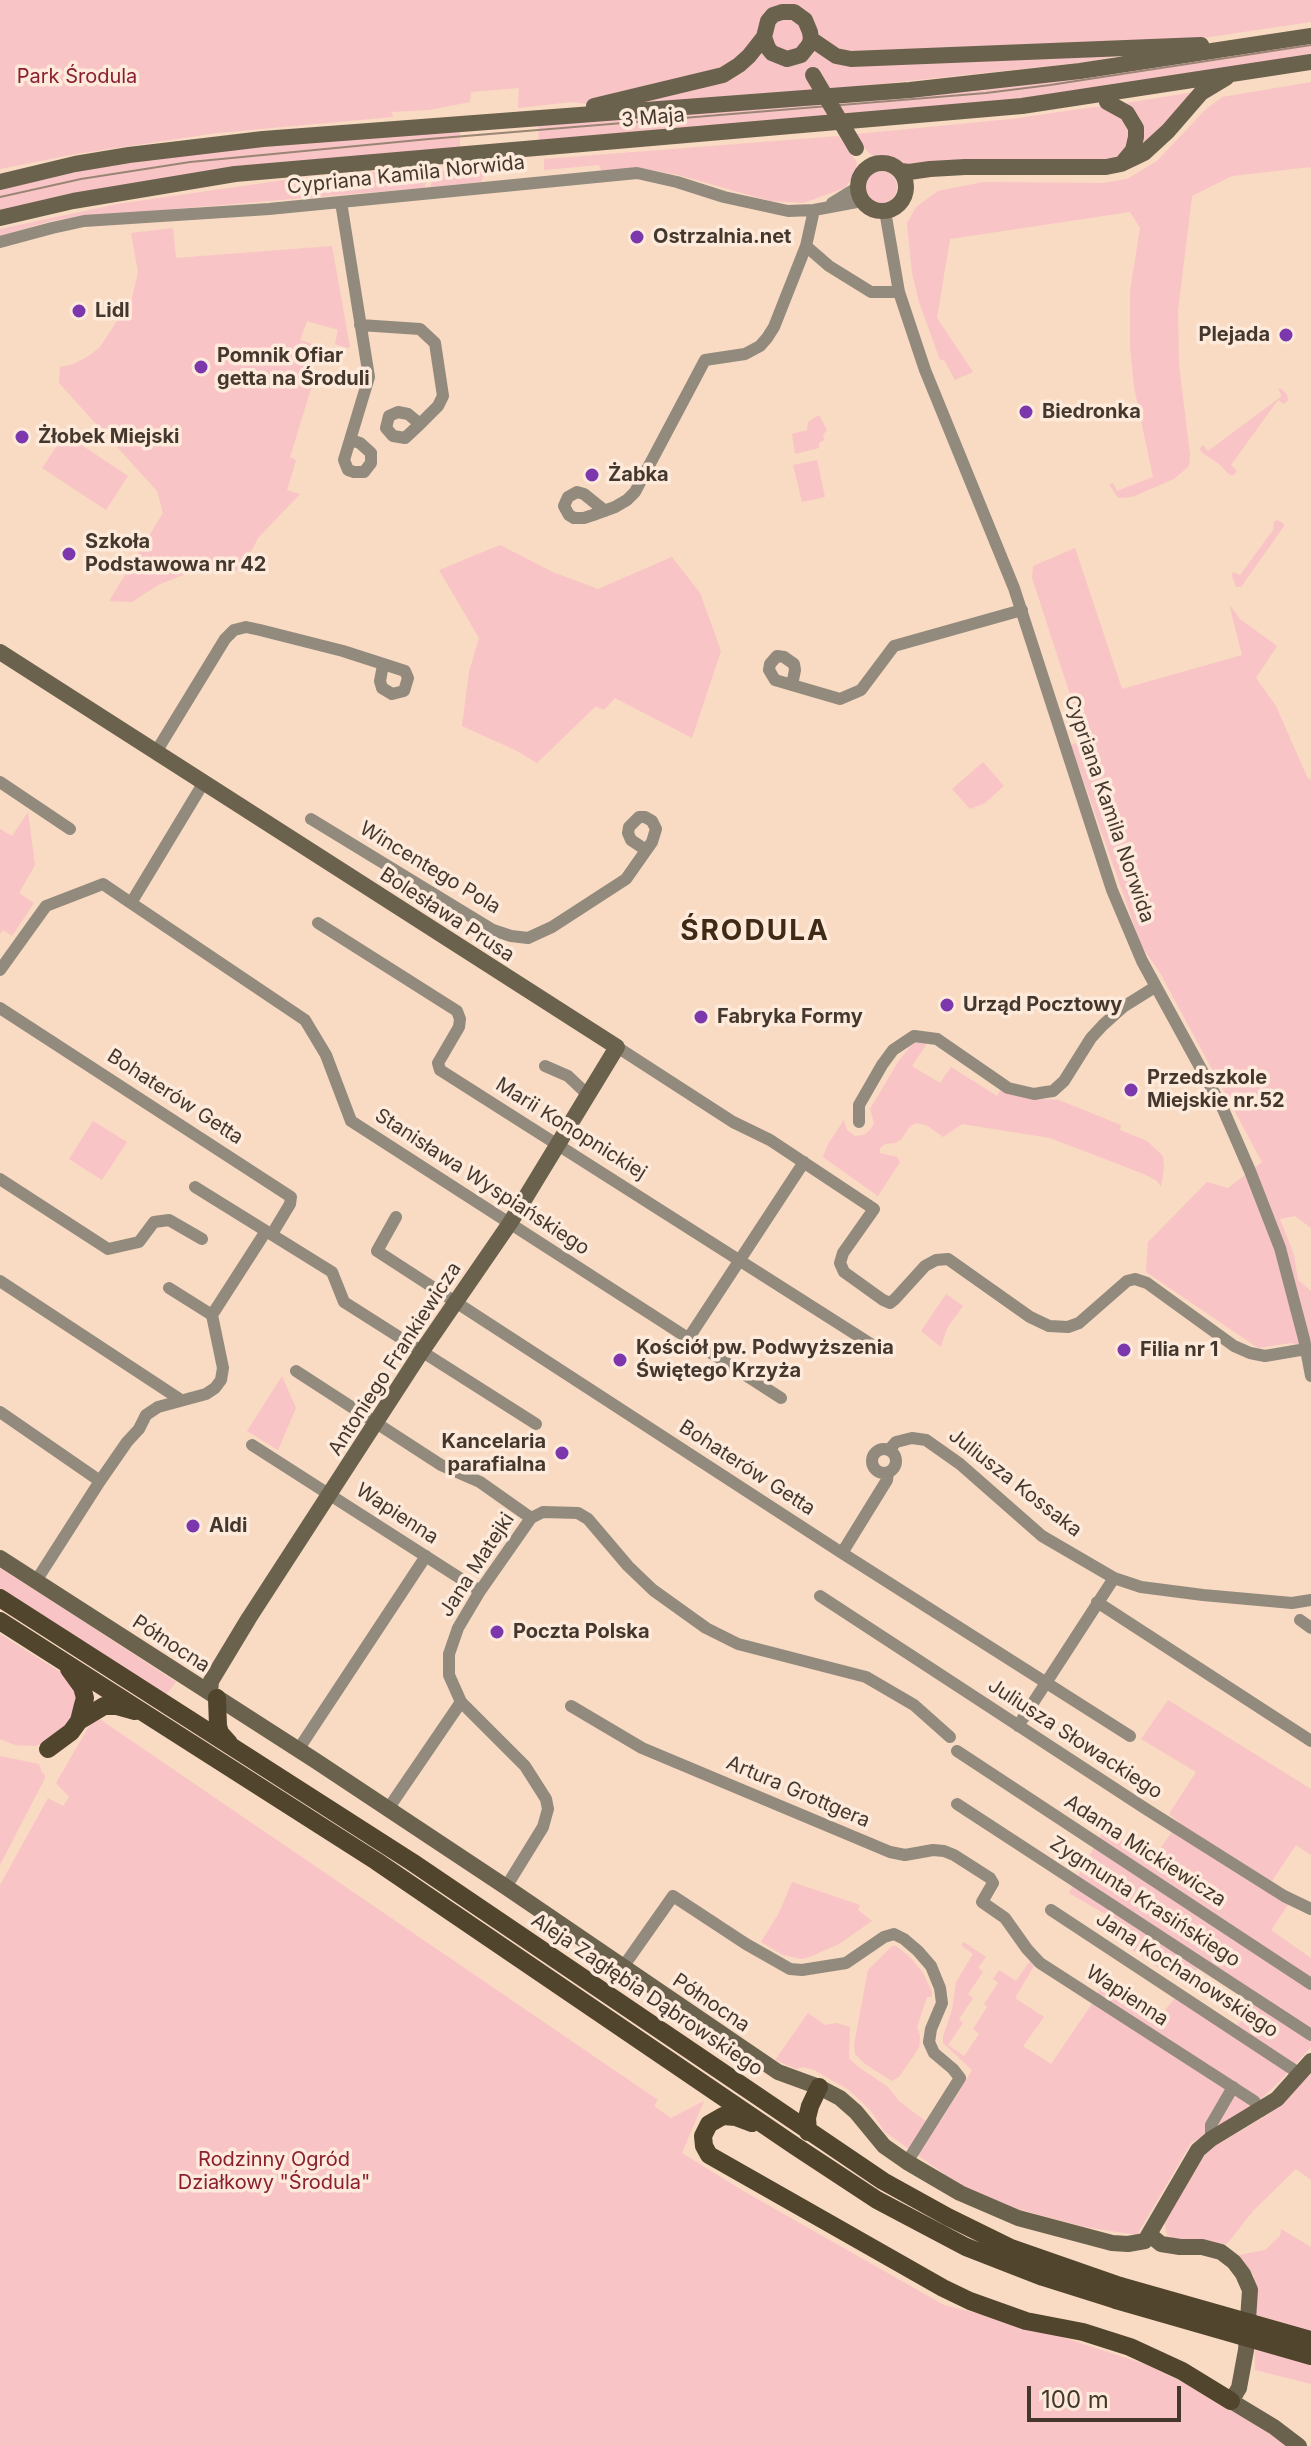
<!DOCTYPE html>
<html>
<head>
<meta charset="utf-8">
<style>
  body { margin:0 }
  #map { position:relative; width:1311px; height:2446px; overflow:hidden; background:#f9dac2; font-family:Inter,sans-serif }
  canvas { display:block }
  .scale { position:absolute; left:1027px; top:2386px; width:154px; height:36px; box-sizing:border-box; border:4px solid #44382e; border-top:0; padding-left:10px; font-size:24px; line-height:28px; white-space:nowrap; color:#44382e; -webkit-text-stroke:6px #fdeadb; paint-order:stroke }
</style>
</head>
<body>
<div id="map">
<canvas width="1311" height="2446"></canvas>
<div class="scale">100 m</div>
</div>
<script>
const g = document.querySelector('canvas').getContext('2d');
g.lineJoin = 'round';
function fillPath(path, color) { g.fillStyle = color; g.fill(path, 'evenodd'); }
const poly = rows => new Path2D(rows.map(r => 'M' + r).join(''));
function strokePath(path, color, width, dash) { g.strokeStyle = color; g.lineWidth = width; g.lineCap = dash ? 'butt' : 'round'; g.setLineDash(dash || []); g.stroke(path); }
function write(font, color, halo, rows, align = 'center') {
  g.font = font + ' Inter,sans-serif'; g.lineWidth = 7; g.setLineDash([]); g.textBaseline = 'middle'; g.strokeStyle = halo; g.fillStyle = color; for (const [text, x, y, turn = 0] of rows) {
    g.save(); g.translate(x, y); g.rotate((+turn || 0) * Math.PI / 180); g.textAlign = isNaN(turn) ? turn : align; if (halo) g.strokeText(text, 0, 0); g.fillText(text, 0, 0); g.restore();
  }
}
fillPath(poly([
  [0,0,1311,0,1311,22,1203,38,1088,62,851,87,610,107,572,102,518,108,519,88,471,92,470,102,429,110,392,112,393,117,217,133,76,154,0,169],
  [1311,41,1311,55,963,108,539,143,538,124],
  [1311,82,1311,167,1232,176,1192,196,1178,311,1179,365,1190,455,1189,466,1174,479,1132,497,1118,498,1109,484,1113,483,1117,491,1153,477,1134,387,1130,347,1130,291,1140,228,1130,212,950,239,937,318,973,372,955,380,944,360,940,360,919,302,912,273,907,223,916,207,938,191,983,182,1103,183,1127,179,1157,161,1206,109,1222,97],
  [1194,92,1143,146,1144,132,1139,117,1126,103],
  [1094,107,1102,107,1126,118,1131,141,1120,156,1095,161,902,168,893,161,874,157,866,150,856,134,1011,119],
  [460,129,460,147,0,211,0,187,57,174,232,148],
  [839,136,857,163,855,174,845,188,803,203,770,201,678,175,644,169,601,170,599,165,544,170,544,159],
  [432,167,424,188,79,217,51,221,0,236,0,229,117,204,291,179],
  [479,169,485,172,481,182,430,187,437,171],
  '865 187a16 16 0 1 1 32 0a16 16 0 1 1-32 0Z',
  [173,228,176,258,332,246,350,347,347,348,335,344,338,330,307,321,300,340,318,346,308,377,314,379,290,457,296,460,287,490,300,494,258,538,241,571,203,567,158,585,132,602,109,601,163,513,157,491,59,383,60,367,74,364,90,355,100,347,132,298,138,272,131,233],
  [1278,389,1282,389,1287,395,1288,400,1284,404,1278,400,1231,465,1237,471,1234,475,1230,475,1218,463,1201,452,1200,448,1203,445,1208,451,1282,396],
  [819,415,827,430,823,435,824,440,819,443,819,448,795,454,792,434,807,430,808,422],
  [65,434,128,476,106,510,42,468],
  [817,460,825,497,802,502,793,465],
  [1277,520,1283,523,1284,526,1241,587,1236,587,1232,576,1233,572,1240,575,1273,530,1274,522],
  [500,545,555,573,598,589,672,557,700,593,721,651,692,738,615,698,604,710,596,706,537,763,515,750,462,726,469,672,479,638,439,570],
  [1075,548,1122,689,1242,655,1229,604,1240,619,1277,646,1256,678,1276,706,1307,777,1311,780,1311,1228,1295,1216,1280,1219,1294,1255,1298,1280,1311,1291,1311,1347,1291,1343,1258,1348,1146,1272,1148,1242,1207,1182,1228,1188,1262,1162,1160,973,1141,945,1071,745,1085,740,1032,578,1033,566],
  [983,762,1004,786,985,803,970,809,952,789],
  [28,812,35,865,19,893,34,903,12,936,3,930,0,934,0,829,12,836],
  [924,1041,928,1042,912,1066,940,1083,951,1067,997,1096,1001,1089,1031,1098,1059,1100,1121,1125,1120,1130,1147,1141,1163,1156,1164,1168,1161,1187,1157,1181,1144,1174,1050,1138,962,1124,943,1137,928,1126,917,1123,910,1126,901,1140,894,1143,885,1144,880,1148,880,1153,897,1157,900,1162,878,1196,823,1157,828,1144,844,1120,847,1130,855,1136,864,1135,871,1129,874,1123,870,1109,898,1062,913,1043],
  [93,1121,127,1142,102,1180,69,1159],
  [946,1294,963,1306,947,1328,941,1347,921,1331],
  [282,1376,296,1408,278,1450,247,1431],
  [0,1568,69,1612,176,1682,165,1696,58,1627,0,1589],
  [0,1634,65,1675,79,1699,72,1720,52,1740,35,1746,15,1745,0,1739],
  [1168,1700,1311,1789,1311,1855,1296,1845,1272,1881,1294,1896,1271,1930,1311,1958,1311,2047,1280,2081,1250,2109,1191,2143,1137,2235,1085,2227,1017,2209,957,2183,885,2132,870,2110,849,2090,814,2070,803,2067,796,2069,775,2060,808,2013,825,2025,837,2023,850,2027,849,2058,857,2066,888,2087,899,2101,924,2120,940,2122,972,2070,943,2043,943,2036,952,2010,956,1982,973,1954,961,1945,964,1942,986,1957,978,1968,983,1972,968,1994,973,1998,959,2019,963,2023,948,2045,964,2056,979,2034,973,2029,987,2007,984,2004,998,1983,993,1979,999,1970,1016,1981,1030,1961,1034,1966,1015,1998,1044,2017,1023,2046,1051,2064,1092,2004,1102,1984,1160,2016,1180,1992,1237,2027,1253,2001,1215,1976,1198,1968,1186,1986,1107,1933,1115,1920,1069,1893,1104,1829,1152,1860,1179,1822,1169,1814,1196,1772,1141,1739],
  [98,1718,658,2100,654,2106,671,2118,704,2101,682,2153,745,2192,944,2305,1025,2325,1145,2364,1202,2391,1257,2424,1286,2446,0,2446,0,1885,48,1798,63,1806,69,1797,56,1783,92,1721],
  [0,1756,39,1764,42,1773,44,1773,45,1778,0,1865],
  [792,1882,860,1905,858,1910,872,1921,839,1944,812,1956,802,1959,783,1955,761,1942,779,1913],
  [892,1946,896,1946,910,1957,923,1973,932,1992,932,1997,927,1997,917,2027,920,2036,919,2048,899,2077,892,2081,865,2064,855,2054,854,2045,868,1970],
  [1311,2074,1311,2180,1296,2169,1253,2211,1227,2244,1179,2241,1167,2235,1164,2220,1201,2154,1266,2116],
  [1281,2229,1311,2247,1311,2384,1255,2370,1254,2276,1239,2255,1265,2250,1280,2236]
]), '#f9c4c6');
strokePath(poly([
  [341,202,369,377,350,440,344,460,348,470,354,472,364,472,371,463,371,453,360,443,350,440],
  [832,203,858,187],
  [814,210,806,246,829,266,871,292,899,292],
  [885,211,899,292,925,370,1014,588,1112,890,1142,961,1223,1109,1250,1171,1280,1248,1304,1339,1311,1376],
  [0,242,52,228,84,221,269,209,637,173,677,182,724,197,788,211,814,210,862,201],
  [360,325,420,329,435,343,443,396,438,406,420,424,405,438,393,436,386,428,389,416,398,412,408,414,420,424],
  [605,511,584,494,577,492,568,497,564,506,569,515,574,518,584,518,593,515,615,507,627,500,635,492,705,360,745,354,760,346,767,338,774,327,806,246],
  [792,685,795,670,794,664,784,657,777,656,770,664,769,670,775,680,792,685,840,699,861,690,894,646,1022,610],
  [156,752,225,639,234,630,246,627,260,630,343,651,405,671,408,678,404,691,392,694,382,688,380,681,383,665],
  [0,782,70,829],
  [311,819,493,930,511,936,528,938,552,927,626,879,652,842,656,829,652,821,645,817,639,817,629,827,628,833,631,840,646,850],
  [131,903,305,1020,326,1055,351,1121,781,1398],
  [318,923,457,1011,460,1019,459,1027,438,1063,440,1070,874,1346],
  [0,970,46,906,103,884,131,903,204,782],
  [0,1008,291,1197,290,1204,272,1234],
  [617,1047,733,1122,770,1140,874,1209,843,1253,840,1263,844,1272,883,1300,890,1303,895,1299,925,1266,936,1260,948,1259,1030,1317,1049,1326,1068,1327,1079,1323,1127,1281,1135,1279,1147,1283,1234,1346,1250,1353,1265,1356,1306,1349],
  [545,1066,568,1076,587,1094],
  [859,1122,859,1105,882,1065,893,1050,914,1036,937,1039,1008,1088,1034,1094,1046,1092,1053,1091,1064,1081,1091,1038,1103,1025,1123,1007,1155,987],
  [0,1179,108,1249,139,1242,154,1222,169,1220,202,1239],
  [195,1187,332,1272,344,1302,536,1424],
  [396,1217,377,1251,842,1553,1130,1736],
  [0,1281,181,1400],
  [169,1288,212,1315],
  [688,1339,804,1162],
  [296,1371,441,1465,480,1482,531,1518],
  [0,1412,100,1481],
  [252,1445,480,1591],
  '872 1461a12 12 0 1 1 24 0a12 12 0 1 1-24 0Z',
  [889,1450,896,1442,912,1438,926,1440,960,1464,1042,1536,1114,1578,1141,1587,1203,1595,1292,1603,1311,1600],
  [842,1553,887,1480,888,1473],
  [36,1581,100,1481,127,1442,139,1429,146,1415,158,1407,206,1394,215,1388,221,1380,223,1368,212,1315,266,1231],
  [820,1596,1146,1809,1284,1896,1311,1909],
  [1097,1602,1311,1741],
  [1300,1620,1311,1628],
  [571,1706,642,1748,890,1852,905,1855,933,1850,944,1851,954,1855,990,1878,993,1883,982,1902,1005,1918,1027,1949,1040,1963,1254,2101,1261,2111],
  [1018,1726,1114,1578],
  [298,1750,426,1556],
  [957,1751,1311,1984],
  [957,1804,1311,2035],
  [388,1809,461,1702],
  [506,1887,543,1827,548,1809,546,1799,525,1766,461,1702,449,1675,449,1654,458,1628,480,1591,531,1518,543,1512,578,1513,588,1519,628,1566,653,1590,706,1628,738,1644,866,1677,914,1705,950,1737],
  [1051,1910,1300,2074],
  [623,1967,673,1896,746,1944,790,1969,802,1970,846,1963,884,1937,894,1934,904,1939,918,1951,931,1966,940,1988,942,2003,931,2029,929,2042,934,2053,953,2069,960,2078,907,2162],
  [1211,2139,1211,2125,1233,2087]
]), '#918a7d', 12);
strokePath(poly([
  [811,39,836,56,851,59,1201,45],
  [1107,102,1127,113,1136,128,1136,137,1133,150,1123,162],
  [594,106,723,75,739,65,749,56,764,37,768,21,773,15,782,12,794,12,805,20,810,32,811,39,809,45,801,55,787,59,772,53,768,48,764,37],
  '858 187a24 24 0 1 1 48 0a24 24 0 1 1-48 0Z',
  [901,171,909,172,930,169,965,167,1106,167,1121,164,1144,153,1168,131,1201,93,1226,78],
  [0,182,75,164,129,155,263,139,910,90,1080,71,1311,36],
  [0,218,73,201,235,174,1022,106,1311,62],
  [0,652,617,1047,510,1223,422,1351,249,1618,211,1681,210,1693],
  [0,1558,316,1761,506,1887,778,2072,819,2087,840,2098,856,2112,884,2146,907,2162,960,2193,1018,2218,1112,2243,1128,2244,1145,2241,1198,2150,1211,2139,1277,2099,1311,2061],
  [1150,2235,1161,2244,1180,2247,1202,2247,1221,2252,1234,2262,1243,2274,1250,2290,1246,2350,1239,2388,1231,2401,1274,2427,1299,2446]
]), '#6b624e', 16);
strokePath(poly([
  [0,1598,412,1862,883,2181,948,2217,1011,2248,1120,2286],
  [0,1621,376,1861,795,2146,877,2200,966,2247,1043,2277,1116,2300],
  [217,1698,218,1726,220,1733,229,1743],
  [79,1721,104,1706,117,1706,135,1711],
  [48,1749,71,1732,79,1721,83,1705,85,1698,82,1687,69,1669],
  [752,2123,736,2117,723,2116,709,2124,703,2136,704,2146,709,2155,943,2288,970,2301,1026,2321,1083,2332,1130,2347,1182,2371,1231,2401],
  [808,2132,807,2118,810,2106,819,2087]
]), '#51452d', 18);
strokePath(poly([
  [0,197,81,179,190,162,429,139,986,93,1050,85,1311,45]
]), '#9a8575', 2);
strokePath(poly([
  [813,75,856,148]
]), '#6b624e', 16);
strokePath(poly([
  [1120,2286,1311,2340],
  [1116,2300,1311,2356]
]), '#51452d', 18);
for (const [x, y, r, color] of [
  [637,237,8,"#7b37ab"],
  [79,311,8,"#7b37ab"],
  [1286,335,8,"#7b37ab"],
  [201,367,8,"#7b37ab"],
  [1026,412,8,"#7b37ab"],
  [22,437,8,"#7b37ab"],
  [592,475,8,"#7b37ab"],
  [69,554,8,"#7b37ab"],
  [947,1005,8,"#7b37ab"],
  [701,1017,8,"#7b37ab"],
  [1131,1090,8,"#7b37ab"],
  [1124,1350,8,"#7b37ab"],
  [620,1360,8,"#7b37ab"],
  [562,1453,8,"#7b37ab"],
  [193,1526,8,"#7b37ab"],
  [497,1632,8,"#7b37ab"]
]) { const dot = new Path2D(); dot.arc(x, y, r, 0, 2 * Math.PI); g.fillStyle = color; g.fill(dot); strokePath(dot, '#fdeadb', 3); }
write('20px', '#8a1f33', '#fdeadb', [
  ["Park Środula",77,77],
  ["Rodzinny Ogród",274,2160],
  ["Działkowy \"Środula\"",274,2183]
]);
write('20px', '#44382e', '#fdeadb', [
  ["3 Maja",653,118,-5],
  ["Cypriana Kamila Norwida",406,175,-6],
  ["Cypriana Kamila Norwida",1109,809,71],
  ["Wincentego Pola",430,868,31],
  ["Bolesława Prusa",447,915,33],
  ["Bohaterów Getta",175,1097,33],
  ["Marii Konopnickiej",571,1129,32],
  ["Stanisława Wyspiańskiego",482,1182,33],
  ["Antoniego Frankiewicza",395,1359,-57],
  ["Bohaterów Getta",747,1468,33],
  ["Juliusza Kossaka",1015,1483,38],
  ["Wapienna",397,1514,33],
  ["Jana Matejki",477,1565,-57],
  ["Północna",171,1644,33],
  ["Juliusza Słowackiego",1075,1739,33],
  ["Artura Grottgera",798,1792,23],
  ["Adama Mickiewicza",1145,1851,33],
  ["Zygmunta Krasińskiego",1145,1902,33],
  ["Jana Kochanowskiego",1187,1975,33],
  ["Aleja Zagłębia Dąbrowskiego",647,1995,34],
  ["Wapienna",1127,1996,33],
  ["Północna",711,2003,34]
]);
write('bold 20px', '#44382e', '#fdeadb', [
  ["Ostrzalnia.net",653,237],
  ["Lidl",95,311],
  ["Plejada",1270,335,"right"],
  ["Pomnik Ofiar",217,356],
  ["getta na Środuli",217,379],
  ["Biedronka",1042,412],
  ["Żłobek Miejski",38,437],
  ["Żabka",608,475],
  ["Szkoła",85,542],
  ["Podstawowa nr 42",85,565],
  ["Urząd Pocztowy",963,1005],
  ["Fabryka Formy",717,1017],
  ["Przedszkole",1147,1078],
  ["Miejskie nr.52",1147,1101],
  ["Kościół pw. Podwyższenia",636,1348],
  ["Świętego Krzyża",636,1371],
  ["Filia nr 1",1140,1350],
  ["Kancelaria",546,1442,"right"],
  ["parafialna",546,1465,"right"],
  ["Aldi",209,1526],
  ["Poczta Polska",513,1632]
], 'left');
g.letterSpacing = '2px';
write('bold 28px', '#402915', '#fdeadb', [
  ["ŚRODULA",755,932]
]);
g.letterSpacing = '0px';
</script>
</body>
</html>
